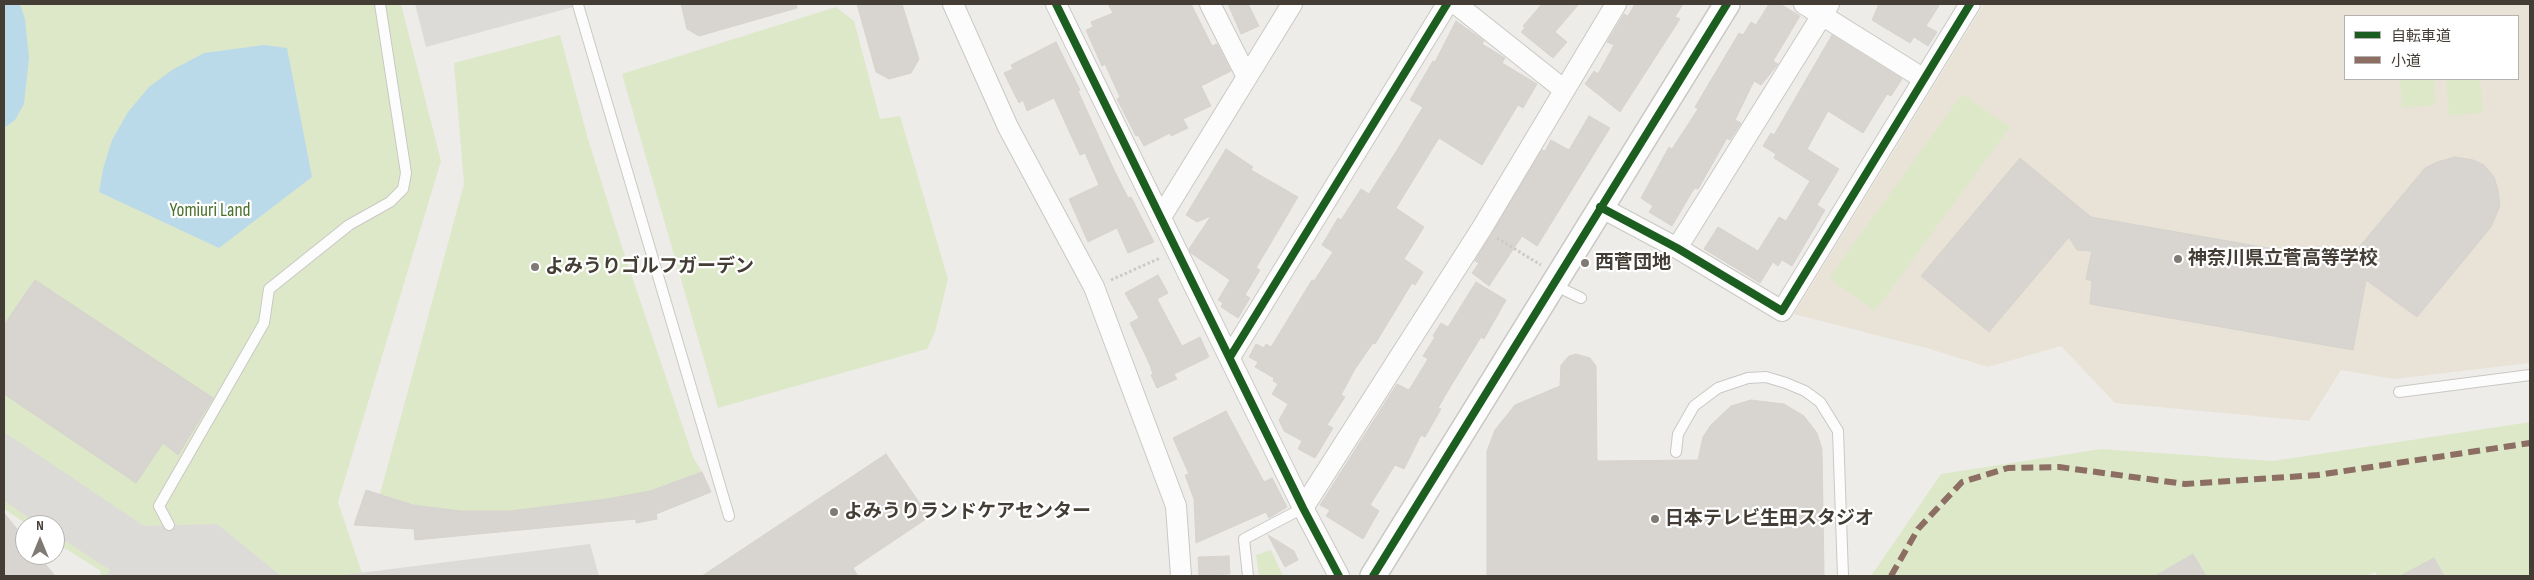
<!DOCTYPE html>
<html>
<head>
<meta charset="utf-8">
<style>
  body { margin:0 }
  #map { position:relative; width:2534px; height:580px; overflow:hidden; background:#eeece8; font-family:"Sofia Sans Condensed","Noto Sans JP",sans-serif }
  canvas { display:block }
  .frame { position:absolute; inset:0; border:5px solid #433d35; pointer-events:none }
  .legend { position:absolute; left:2344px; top:15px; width:175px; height:65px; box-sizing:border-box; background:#fff; border:1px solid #b4b1ae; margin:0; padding:6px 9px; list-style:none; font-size:15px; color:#433d35 }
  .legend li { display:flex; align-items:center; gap:10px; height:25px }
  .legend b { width:25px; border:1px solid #b4b1ae }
  .north { position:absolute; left:15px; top:515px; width:50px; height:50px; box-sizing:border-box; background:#fff; border:1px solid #b4b1ae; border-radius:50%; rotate:0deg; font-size:14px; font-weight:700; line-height:20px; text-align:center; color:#433d35 }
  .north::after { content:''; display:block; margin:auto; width:18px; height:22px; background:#7f7a74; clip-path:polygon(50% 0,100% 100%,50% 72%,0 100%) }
</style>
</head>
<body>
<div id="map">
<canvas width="2534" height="580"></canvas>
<div class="frame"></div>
<ul class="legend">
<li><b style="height:6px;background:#1b5e20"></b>自転車道</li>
<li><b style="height:6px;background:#8d6e63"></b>小道</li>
</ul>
<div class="north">N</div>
</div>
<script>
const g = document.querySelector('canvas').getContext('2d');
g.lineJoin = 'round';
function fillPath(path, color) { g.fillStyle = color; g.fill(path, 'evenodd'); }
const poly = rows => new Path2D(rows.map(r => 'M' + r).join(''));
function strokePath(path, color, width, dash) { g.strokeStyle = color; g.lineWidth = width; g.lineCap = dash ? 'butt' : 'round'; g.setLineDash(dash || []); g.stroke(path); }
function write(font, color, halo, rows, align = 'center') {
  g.font = font + ' "Sofia Sans Condensed","Noto Sans JP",sans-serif'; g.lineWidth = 4.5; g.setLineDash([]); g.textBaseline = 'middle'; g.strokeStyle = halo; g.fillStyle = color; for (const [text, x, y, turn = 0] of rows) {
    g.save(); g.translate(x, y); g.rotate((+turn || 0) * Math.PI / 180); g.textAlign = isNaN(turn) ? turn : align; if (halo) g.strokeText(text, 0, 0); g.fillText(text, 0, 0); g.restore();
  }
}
fillPath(poly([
  [1984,4,2530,4,2530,363,2394,379,2341,370,2309,421,2115,403,2061,346,1988,367,1930,349,1794,314],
  [2345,16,2518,16,2518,79,2345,79]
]), '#e9e3d7');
fillPath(poly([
  [4,4,401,4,441,161,338,502,363,576,99,576,101,571,55,542,55,525,28,525,4,509],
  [836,7,854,21,880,119,900,116,948,279,935,332,927,349,718,408,622,74],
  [560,35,588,139,622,247,693,457,702,472,650,491,607,499,510,511,461,511,413,505,380,494,464,184,454,63],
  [2400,79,2434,79,2436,105,2402,108],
  [2446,79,2480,79,2483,113,2449,116],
  [1962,94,2010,127,1875,311,1829,278],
  [2530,422,2530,576,2444,576,2434,558,2400,576,2377,576,2375,572,2367,576,2206,576,2193,554,2155,576,1871,576,1941,474,2101,449,2273,461],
  [1271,550,1283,576,1259,576,1256,555]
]), '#dde8c9');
fillPath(poly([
  [415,4,584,4,426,47],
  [4,432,144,526,217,524,281,576,106,576,110,570,55,534,55,525,40,525,4,501],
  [590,544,599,576,336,576]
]), '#dddbd8');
fillPath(poly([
  [4,4,20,4,25,19,29,58,24,104,15,120,4,128],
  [264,45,287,48,312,177,219,248,99,192,103,169,112,140,128,112,149,87,172,70,204,53]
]), '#badaea');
const building = poly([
  [681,4,796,4,797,8,699,36,687,29,681,4],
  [857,4,902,4,919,59,911,73,889,79,876,72,857,4],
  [1108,4,1191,4,1212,46,1217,44,1231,71,1201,86,1211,106,1183,119,1188,128,1171,136,1170,133,1144,146,1138,135,1136,136,1117,99,1120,97,1105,64,1102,66,1086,30,1093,27,1091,22,1113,13,1108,4],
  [1228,4,1248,4,1259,26,1241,34,1228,4],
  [1542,4,1579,4,1555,32,1567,42,1553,58,1521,32,1525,28,1523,26,1542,4],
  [1635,4,1683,4,1675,17,1680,19,1620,112,1585,84,1594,71,1598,74,1614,45,1607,42,1624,14,1628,16,1635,4],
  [1769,4,1780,4,1800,16,1773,61,1778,64,1761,85,1754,81,1735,120,1741,123,1730,140,1727,138,1698,189,1695,188,1692,192,1672,226,1649,212,1653,206,1641,198,1669,147,1672,149,1698,109,1695,107,1739,33,1743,35,1751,22,1756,25,1769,4],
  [1879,4,1940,4,1926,26,1937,32,1928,46,1914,37,1910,43,1872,20,1879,4],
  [1456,21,1484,41,1482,44,1505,58,1502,63,1537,84,1523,108,1518,105,1482,165,1439,138,1396,208,1424,227,1404,259,1423,272,1415,285,1412,283,1375,344,1373,343,1355,369,1341,395,1345,397,1327,425,1333,428,1315,458,1298,449,1302,441,1284,431,1279,420,1288,404,1272,394,1278,384,1273,381,1274,378,1255,367,1258,362,1249,357,1256,344,1264,348,1266,344,1271,347,1312,280,1314,281,1333,252,1322,245,1338,218,1341,220,1361,189,1369,194,1397,150,1423,107,1410,100,1433,61,1435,62,1456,21],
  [1832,35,1902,79,1891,96,1887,94,1863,133,1828,111,1807,149,1839,169,1817,205,1825,210,1792,266,1782,260,1778,266,1773,262,1760,283,1704,249,1718,227,1758,251,1779,217,1786,221,1810,181,1774,158,1776,154,1763,146,1771,133,1774,135,1832,35],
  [1056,42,1080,90,1078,91,1113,168,1128,198,1131,197,1154,242,1128,253,1117,228,1088,242,1069,199,1099,185,1085,153,1080,155,1054,98,1027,111,1023,100,1019,103,1004,73,1013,69,1011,65,1056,42],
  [1589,116,1610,128,1537,246,1522,236,1489,286,1472,273,1479,263,1475,261,1542,150,1545,151,1551,140,1569,150,1589,116],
  [1226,149,1253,167,1251,170,1298,197,1256,268,1260,270,1245,295,1250,298,1238,318,1221,307,1223,303,1218,300,1230,280,1191,253,1189,249,1211,216,1197,222,1186,215,1226,149],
  [2455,157,2473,160,2484,165,2494,177,2498,190,2500,206,2491,227,2417,317,2366,280,2353,350,2090,304,2092,281,2086,279,2092,251,2077,250,2069,237,1989,332,1921,276,2020,158,2091,217,2302,254,2303,251,2350,258,2425,168,2437,162,2455,157],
  [1158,275,1168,293,1157,299,1182,346,1200,337,1209,357,1174,374,1177,379,1157,388,1151,375,1153,374,1150,365,1130,323,1139,318,1125,293,1158,275],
  [35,280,213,398,178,455,163,443,136,483,4,394,4,325,35,280],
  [1476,282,1506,300,1484,339,1481,337,1452,384,1438,408,1441,409,1425,437,1421,435,1404,469,1395,465,1370,505,1379,511,1363,539,1326,516,1330,510,1320,505,1397,384,1409,390,1428,359,1423,356,1435,337,1433,336,1441,323,1448,327,1476,282],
  [1576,354,1590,358,1596,366,1597,461,1698,460,1703,437,1711,425,1731,406,1751,400,1784,404,1804,416,1817,433,1822,449,1824,576,1487,576,1487,451,1495,430,1515,405,1560,386,1561,365,1569,356,1576,354],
  [1226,411,1264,482,1272,478,1287,507,1269,518,1266,512,1196,543,1194,499,1185,475,1189,474,1173,438,1226,411],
  [886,454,929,517,853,568,858,576,702,576,886,454],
  [702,472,711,492,656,514,657,519,636,523,636,519,415,540,414,529,354,525,366,490,413,505,461,511,510,511,607,499,650,491,702,472],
  [4,513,25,539,25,555,38,555,55,576,4,576,4,513],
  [1268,535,1294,551,1298,560,1285,567,1268,535],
  [2193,554,2206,576,2155,576,2193,554],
  [1229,556,1230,574,1199,575,1198,557,1229,556],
  [2434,558,2444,576,2400,576,2434,558]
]);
fillPath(building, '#d8d5d0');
strokePath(building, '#d6d3ce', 1);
const service = poly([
  [578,5,729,516],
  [1554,285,1581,298],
  [2399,392,2530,375],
  [1676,452,1678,434,1694,406,1718,388,1748,378,1766,377,1786,383,1805,391,1820,402,1838,431,1843,576],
  [169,525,159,506,264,323,269,289,349,225,390,202,403,189,406,173,380,4],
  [1248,576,1244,539,1303,508]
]);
const minor = poly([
  [953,4,1008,127,1094,287,1176,506,1181,576],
  [1056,4,1303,508,1339,576],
  [1210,4,1247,77],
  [1456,4,1563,89],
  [1804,4,1924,79],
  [1600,207,1677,248,1782,311,1970,4],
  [1161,217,1292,4],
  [1677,248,1829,4],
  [1230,357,1447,4],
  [1303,508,1482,228,1616,4]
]);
const tertiary = poly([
  [1373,576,1727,4]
]);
strokePath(service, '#cac8c4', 12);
strokePath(minor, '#cac8c4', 22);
strokePath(tertiary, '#cac8c4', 28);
strokePath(poly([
  [1497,238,1541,265],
  [1111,280,1160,258]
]), '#cccac7', 3, [2.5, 2.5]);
strokePath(service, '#fcfcfc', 10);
strokePath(minor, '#fcfcfc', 20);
strokePath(tertiary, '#fcfcfc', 25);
strokePath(poly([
  [1891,576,1918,529,1962,482,2008,468,2059,467,2185,484,2318,475,2530,443]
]), '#8d6e63', 6, [12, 6]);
strokePath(poly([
  [1056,4,1303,508,1339,576],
  [1600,207,1677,248,1782,311,1970,4],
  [1230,357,1447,4],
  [1373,576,1727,4]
]), '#1b5e20', 8);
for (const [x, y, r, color] of [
  [2178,259,5,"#7f7a74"],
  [1585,263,5,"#7f7a74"],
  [535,267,5,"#7f7a74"],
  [834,512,5,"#7f7a74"],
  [1655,519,5,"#7f7a74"]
]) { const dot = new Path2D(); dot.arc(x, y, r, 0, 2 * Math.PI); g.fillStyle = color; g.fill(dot); strokePath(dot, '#fff', 2); }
write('19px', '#4a712c', '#fff', [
  ["Yomiuri Land",210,211]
]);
write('bold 19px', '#433d35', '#fff', [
  ["神奈川県立菅高等学校",2188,259],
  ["西菅団地",1595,263],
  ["よみうりゴルフガーデン",545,267],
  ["よみうりランドケアセンター",844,512],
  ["日本テレビ生田スタジオ",1665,519]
], 'left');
</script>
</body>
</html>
